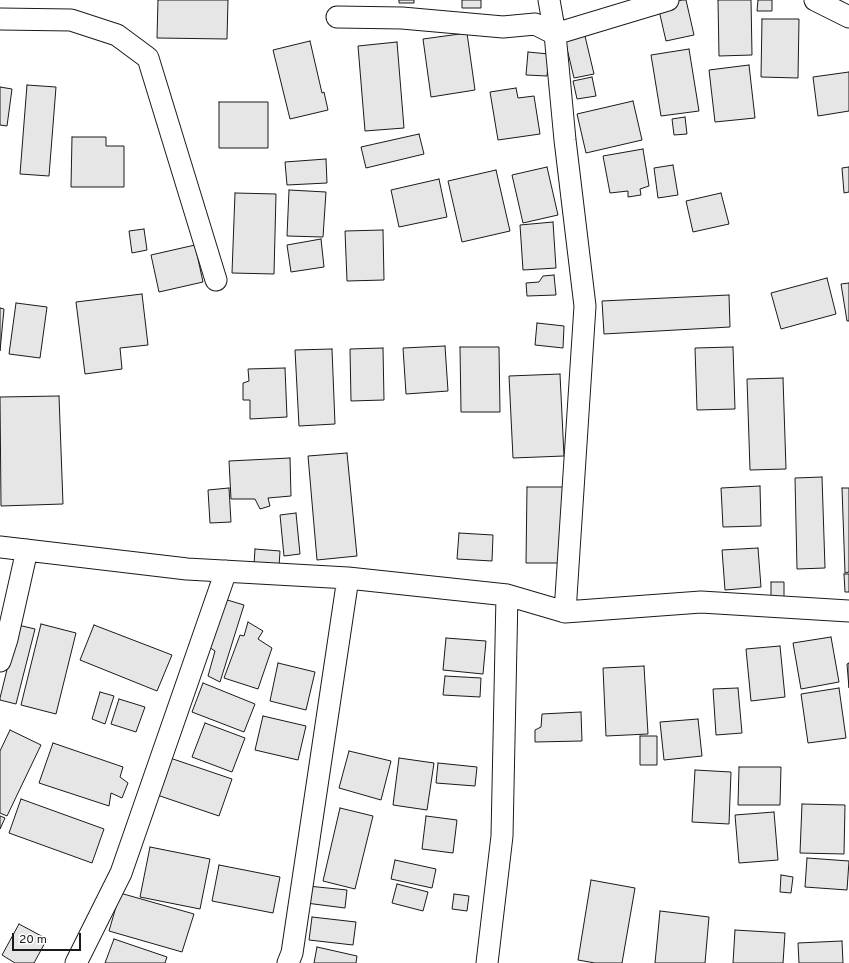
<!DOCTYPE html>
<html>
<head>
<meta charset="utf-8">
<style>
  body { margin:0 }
  #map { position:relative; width:849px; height:963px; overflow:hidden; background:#fff; font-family:Overpass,sans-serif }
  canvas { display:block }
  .scale { position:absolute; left:12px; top:933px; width:69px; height:18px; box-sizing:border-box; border:2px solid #1a1a1a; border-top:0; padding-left:5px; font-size:12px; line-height:14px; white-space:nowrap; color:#1a1a1a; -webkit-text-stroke:3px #fff; paint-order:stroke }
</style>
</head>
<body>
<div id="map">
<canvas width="849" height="963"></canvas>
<div class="scale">20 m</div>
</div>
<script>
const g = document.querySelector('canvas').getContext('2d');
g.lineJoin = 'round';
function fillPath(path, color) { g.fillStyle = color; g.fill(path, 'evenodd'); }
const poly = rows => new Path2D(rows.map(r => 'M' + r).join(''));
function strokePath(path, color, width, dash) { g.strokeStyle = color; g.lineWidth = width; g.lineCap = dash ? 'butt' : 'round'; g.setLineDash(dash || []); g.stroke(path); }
const building = poly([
  [158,0,228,0,227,39,157,38,158,0],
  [399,0,414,0,414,3,399,3,399,0],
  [462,0,481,0,481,8,462,8,462,0],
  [682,0,686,0,694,35,666,41,658,6,682,0],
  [718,0,751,0,752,55,719,56,718,0],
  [758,0,772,0,772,11,757,11,758,0],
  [762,19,799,19,798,78,761,77,762,19],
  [584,32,594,74,574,78,564,36,584,32],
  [467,33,475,90,431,97,423,39,467,33],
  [310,41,322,93,324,92,328,110,290,119,273,50,310,41],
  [397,42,404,128,365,131,358,46,397,42],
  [689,49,699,111,661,116,651,55,689,49],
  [528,52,549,54,547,76,526,75,528,52],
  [749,65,755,118,715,122,709,70,749,65],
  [849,72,849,111,818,116,813,77,849,72],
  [592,77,596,96,577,99,573,81,592,77],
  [27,85,56,87,49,176,20,174,27,85],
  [0,87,12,89,7,126,0,125,0,87],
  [516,88,518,98,534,96,540,134,498,140,490,92,516,88],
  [633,101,642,140,586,153,577,114,633,101],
  [219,102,268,102,268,148,219,148,219,102],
  [685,117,687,134,674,135,672,119,685,117],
  [419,134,424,154,366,168,361,147,419,134],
  [72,137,106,137,106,146,124,146,124,187,71,187,72,137],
  [643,149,649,186,640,189,641,195,628,197,628,191,610,193,603,156,643,149],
  [326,159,327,183,287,185,285,162,326,159],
  [673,165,678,195,658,198,654,168,673,165],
  [547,167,558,215,523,223,512,175,547,167],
  [849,167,849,192,844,193,842,168,849,167],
  [496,170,510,231,462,242,448,181,496,170],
  [439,179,447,217,399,227,391,190,439,179],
  [289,190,326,192,323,237,287,236,289,190],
  [235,193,276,194,274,274,232,273,235,193],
  [721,193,729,224,693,232,686,201,721,193],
  [553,222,556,268,523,270,520,225,553,222],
  [144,229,147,250,132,253,129,231,144,229],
  [383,230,384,280,347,281,345,231,383,230],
  [321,239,324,267,291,272,287,245,321,239],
  [195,245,203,282,159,292,151,255,195,245],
  [554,275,556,295,527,296,526,283,539,282,543,276,554,275],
  [827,278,836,314,781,329,771,293,827,278],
  [849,283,849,321,847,321,841,284,849,283],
  [142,294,148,345,120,348,122,369,85,374,76,302,142,294],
  [729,295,730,327,604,334,602,301,729,295],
  [16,303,47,307,40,358,9,354,16,303],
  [0,308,4,309,0,351,0,308],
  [537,323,564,326,563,348,535,345,537,323],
  [445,346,448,391,406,394,403,348,445,346],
  [460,347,499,347,500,412,461,412,460,347],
  [733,347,735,409,697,410,695,348,733,347],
  [383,348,384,400,351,401,350,349,383,348],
  [332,349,335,424,299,426,295,350,332,349],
  [285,368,287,417,250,419,250,400,243,400,243,383,249,381,248,369,285,368],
  [560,374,564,456,513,458,509,376,560,374],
  [783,378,786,469,750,470,747,379,783,378],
  [59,396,63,504,1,506,0,397,59,396],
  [347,453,357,556,317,560,308,456,347,453],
  [290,458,291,496,268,498,270,506,260,509,255,499,231,499,229,461,290,458],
  [822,477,825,568,797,569,795,478,822,477],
  [760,486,761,526,723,527,721,488,760,486],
  [527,487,566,487,565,563,526,563,527,487],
  [229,488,231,522,210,523,208,490,229,488],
  [842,488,849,488,849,572,845,573,842,488],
  [296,513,300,554,284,556,280,515,296,513],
  [459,533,493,535,492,561,457,559,459,533],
  [758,548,761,587,725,590,722,550,758,548],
  [255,549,280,551,279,567,254,565,255,549],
  [844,574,849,574,849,592,845,592,844,574],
  [771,582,784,582,784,598,771,598,771,582],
  [224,599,244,605,220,682,208,676,215,651,209,647,224,599],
  [248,622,263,631,258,639,272,648,258,689,224,678,240,635,244,636,248,622],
  [41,624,76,633,56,714,21,705,41,624],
  [18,625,35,629,16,704,0,700,0,698,18,625],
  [94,625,172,655,157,691,80,660,94,625],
  [831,637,839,682,801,689,793,643,831,637],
  [446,638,486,641,483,674,443,670,446,638],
  [780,646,785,697,751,701,746,649,780,646],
  [278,663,315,672,306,710,270,701,278,663],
  [849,663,849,688,847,664,849,663],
  [644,666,648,734,606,736,603,668,644,666],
  [445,676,481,678,480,697,443,695,445,676],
  [203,683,255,704,244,732,192,712,203,683],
  [738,688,742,733,716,735,713,689,738,688],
  [839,688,846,738,808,743,801,694,839,688],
  [100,692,114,696,105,724,92,719,100,692],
  [119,699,145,707,136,732,111,724,119,699],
  [581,712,582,741,535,742,535,730,541,727,542,714,581,712],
  [263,716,306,726,298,760,255,750,263,716],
  [698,719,702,756,664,760,660,722,698,719],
  [205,723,245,738,232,772,192,757,205,723],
  [10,730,41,745,7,816,0,813,0,751,10,730],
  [640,736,657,736,657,765,640,765,640,736],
  [53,743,123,767,120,777,128,783,122,798,111,793,109,806,39,783,53,743],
  [349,751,391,761,381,800,339,788,349,751],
  [170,758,232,779,219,816,157,795,170,758],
  [399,758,434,763,427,810,393,805,399,758],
  [438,763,477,767,475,786,436,783,438,763],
  [739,767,781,767,780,805,738,805,739,767],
  [695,770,731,772,729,824,692,822,695,770],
  [21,799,104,829,92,863,9,833,21,799],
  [802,804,845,805,844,854,800,853,802,804],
  [340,808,373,816,355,889,323,881,340,808],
  [774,812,778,860,739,863,735,815,774,812],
  [0,816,5,818,0,829,0,816],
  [426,816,457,820,453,853,422,849,426,816],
  [150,847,210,859,200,909,140,897,150,847],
  [807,858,849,861,847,890,805,887,807,858],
  [395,860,436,869,432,888,391,879,395,860],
  [219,865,280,877,273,913,212,901,219,865],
  [781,875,793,877,791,893,780,892,781,875],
  [591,880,635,888,622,963,595,963,578,960,591,880],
  [397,884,428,892,423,911,392,903,397,884],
  [308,886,347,890,345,908,306,903,308,886],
  [120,893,194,914,182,952,109,931,120,893],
  [454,894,469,896,467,911,452,909,454,894],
  [660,911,709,917,705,963,655,963,660,911],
  [312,917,356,922,353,945,309,940,312,917],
  [19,924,47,939,34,963,15,963,2,955,19,924],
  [735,930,785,933,783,963,733,963,735,930],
  [114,939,167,957,165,963,105,963,114,939],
  [842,941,843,963,799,963,798,943,842,941],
  [317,947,357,956,356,963,314,963,317,947]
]);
fillPath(building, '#e6e6e6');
strokePath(building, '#1a1a1a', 1);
const street = poly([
  [549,0,555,34,565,140,585,306,565,612],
  [815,0,849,17],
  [337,17,402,18,503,27,535,24,555,34,668,0],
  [0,19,71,20,117,35,148,58,216,280],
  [0,547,187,569,348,578,507,595,565,612,701,602,849,611],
  [0,661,7,639,27,550],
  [76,963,121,873,226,571],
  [288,963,292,953,348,578],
  [487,963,502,836,507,595]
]);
strokePath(street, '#1a1a1a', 23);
strokePath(street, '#fff', 21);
</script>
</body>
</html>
